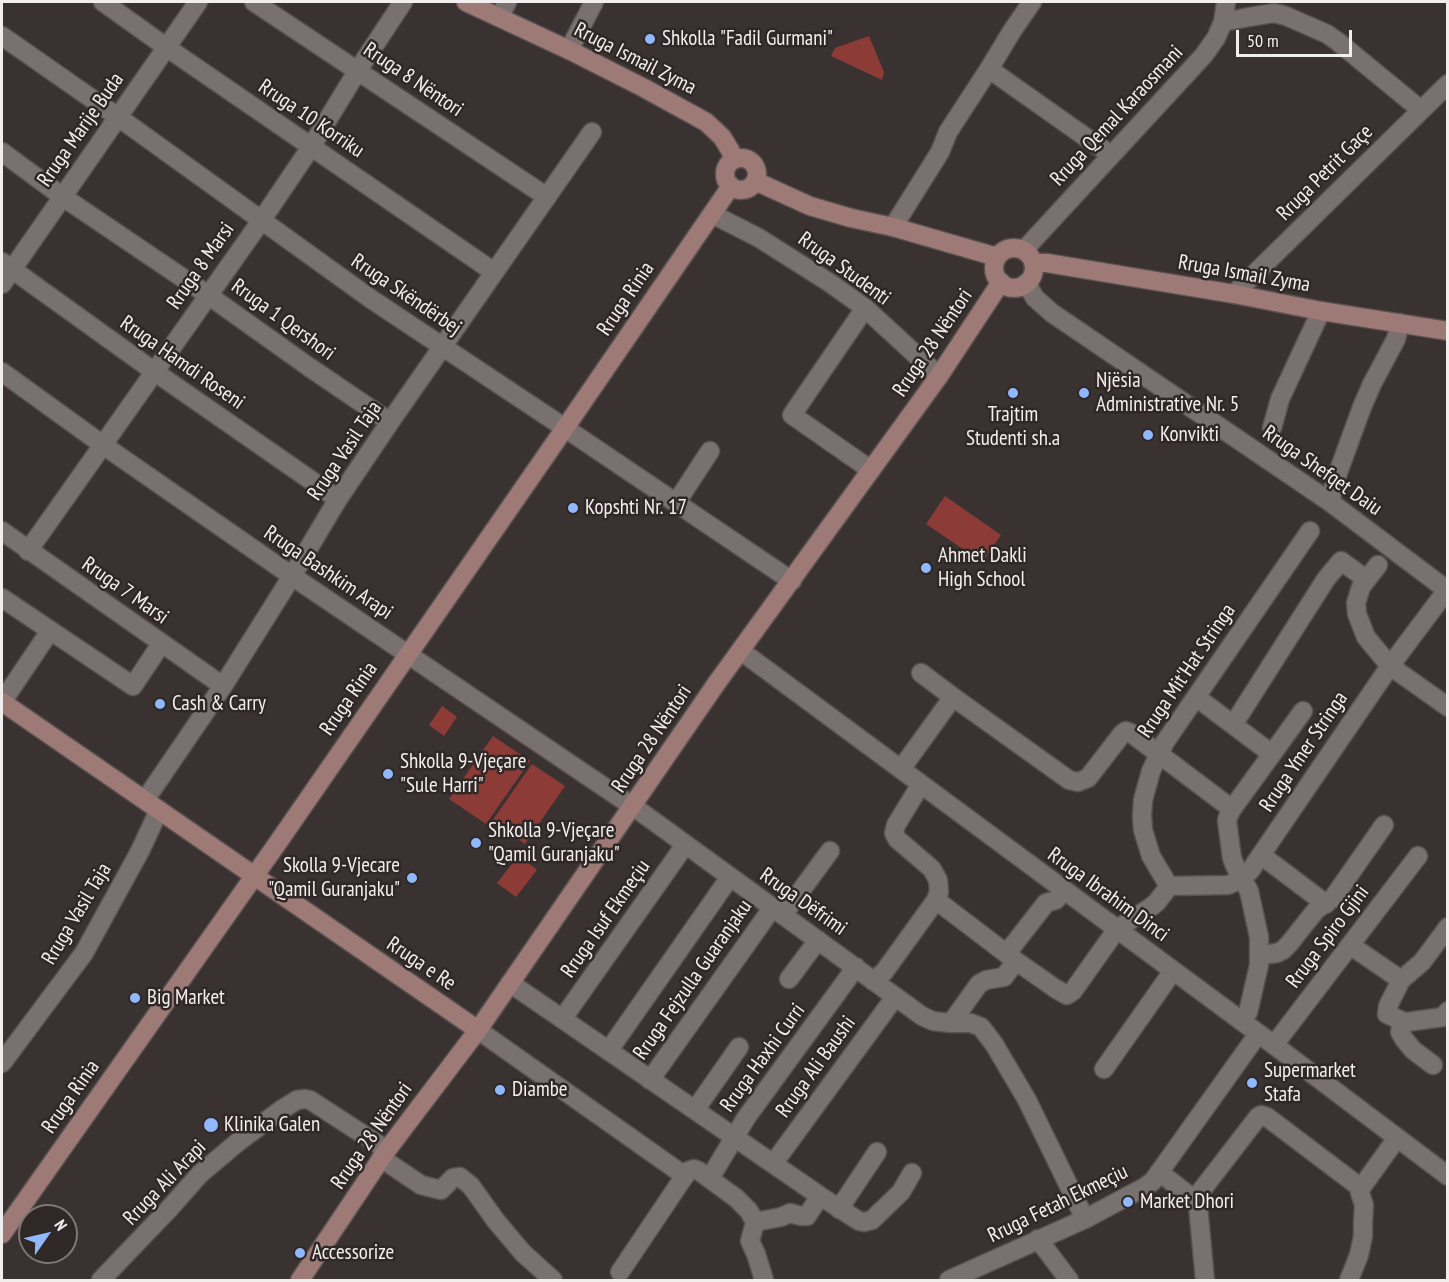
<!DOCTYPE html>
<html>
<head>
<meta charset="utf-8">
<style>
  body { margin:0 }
  #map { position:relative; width:1449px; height:1282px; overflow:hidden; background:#3a3231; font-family:"PT Sans Narrow",sans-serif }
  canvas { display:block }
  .frame { position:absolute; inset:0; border:3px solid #f3eeee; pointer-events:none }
  .north { position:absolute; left:18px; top:1204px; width:60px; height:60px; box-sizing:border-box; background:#2f2827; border:2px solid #7d7777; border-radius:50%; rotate:56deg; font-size:16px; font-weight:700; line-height:24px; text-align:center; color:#f3eeee }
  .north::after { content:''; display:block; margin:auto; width:21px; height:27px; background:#90b8fd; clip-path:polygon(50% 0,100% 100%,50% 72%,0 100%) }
  .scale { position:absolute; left:1236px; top:30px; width:116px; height:27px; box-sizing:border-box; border:3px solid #f3eeee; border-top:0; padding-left:8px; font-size:18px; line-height:21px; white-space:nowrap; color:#f3eeee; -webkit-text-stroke:4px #2f2827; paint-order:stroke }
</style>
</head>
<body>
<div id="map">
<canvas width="1449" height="1282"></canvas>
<div class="frame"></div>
<div class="north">N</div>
<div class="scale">50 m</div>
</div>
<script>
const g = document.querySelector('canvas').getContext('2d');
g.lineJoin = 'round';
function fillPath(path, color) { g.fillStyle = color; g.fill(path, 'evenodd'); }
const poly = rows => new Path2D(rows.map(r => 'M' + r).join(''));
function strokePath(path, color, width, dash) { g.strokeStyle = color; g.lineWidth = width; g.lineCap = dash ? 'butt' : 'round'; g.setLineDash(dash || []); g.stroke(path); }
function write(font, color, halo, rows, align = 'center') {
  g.font = font + ' "PT Sans Narrow",sans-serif'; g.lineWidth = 5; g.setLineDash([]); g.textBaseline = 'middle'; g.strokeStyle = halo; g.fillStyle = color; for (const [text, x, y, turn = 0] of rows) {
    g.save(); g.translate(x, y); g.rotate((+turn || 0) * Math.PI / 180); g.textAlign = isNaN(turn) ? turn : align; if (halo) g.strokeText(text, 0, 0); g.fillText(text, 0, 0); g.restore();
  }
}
fillPath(poly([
  [869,36,884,72,882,80,831,56,835,48],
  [945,496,1001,535,982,562,926,524],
  [442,706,457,717,444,736,429,725],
  [493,736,530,761,486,824,449,799],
  [532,764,565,786,525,844,492,821],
  [519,855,537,870,516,897,497,883]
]), '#8c3b36');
const street = poly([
  [103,2,166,47,494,272],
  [254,2,547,197],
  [500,17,507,2],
  [1223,22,1249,17,1274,13,1286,16,1327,34,1337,41,1421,110],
  [2,36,118,117,371,299,565,428,792,581],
  [569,50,594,2],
  [989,69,1111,155],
  [2,152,63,197,208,295,309,367,390,422],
  [712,214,759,238,830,283,865,308,939,376],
  [893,227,940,152,948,132,989,69,1012,31,1032,2],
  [1024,250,1204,55,1216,38,1223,22,1226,2],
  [2,262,155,372,338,499],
  [1026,283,1035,298,1052,313,1330,502,1447,590,1390,666,1250,871,1237,881,1228,885,1168,886],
  [2,284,198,2],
  [1234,294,1448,84],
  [865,308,792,415,871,470],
  [2,372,103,445,292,576,641,812,922,1016,933,1021,951,1023,971,1023,981,1027,994,1044,1027,1100,1085,1219],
  [1272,428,1280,399,1321,311],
  [1330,502,1335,481,1362,407,1372,384,1396,339,1400,323],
  [676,503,710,451],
  [2,531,223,686],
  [28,551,261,221,311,147,358,70,403,2],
  [1378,565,1361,587,1356,603,1357,614,1366,637,1390,666,1448,707],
  [2,598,133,686,161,644],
  [741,651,1274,1045,1448,1176],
  [921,673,953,697],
  [1196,697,1272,754,1232,809,1228,817,1227,821,1232,858,1235,866,1249,891,1259,937,1259,965,1250,1004,1248,1012,1241,1021],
  [2,702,50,631],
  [1233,725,1326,579,1341,561,1366,579],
  [1272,754,1303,711],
  [901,769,953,697,1069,780,1078,782,1088,778,1122,734,1126,731,1131,733,1232,809],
  [145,800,223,686,292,576,338,499,390,422,592,132],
  [1261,855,1326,904],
  [936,900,1016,961,1056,989,1067,995,1073,991,1117,929,1151,907,1157,902,1167,889,1168,886,1167,883,1151,856,1143,830,1142,816,1143,800,1151,771,1165,742,1310,531],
  [783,915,830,851],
  [1448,927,1422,962,1401,980,1388,1006,1387,1014,1402,1021,1407,1022,1443,1017,1448,1011],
  [1350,945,1401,980],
  [1007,953,1046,903,1056,900,1064,890],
  [1260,953,1269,954,1277,953,1283,950,1289,944,1316,910,1333,898,1384,825],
  [789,979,818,940],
  [873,981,884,972,936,900,939,892,938,880,932,869,897,839,894,833,896,825,921,784],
  [510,983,820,1196,859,1221,864,1222,872,1220,901,1192,912,1173],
  [563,1018,685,845],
  [1402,1021,1400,1032,1404,1039,1413,1050,1433,1065],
  [951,1023,979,984,986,980,1004,977,1016,961],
  [478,1030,685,1176],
  [1274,1045,1418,856],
  [609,1050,730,877],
  [2,1063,84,953,140,851,159,810],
  [1104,1069,1173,971],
  [650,1080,773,907],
  [695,1110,739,1047],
  [381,1158,421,1185,441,1190,453,1178,460,1177,471,1186,496,1221,523,1253,553,1280],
  [773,1164,895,997],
  [1159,1172,1190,1196,1194,1197,1201,1191,1258,1117,1261,1115,1267,1117,1361,1188],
  [710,1178,746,1118,856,967],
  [1197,1195,1205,1280],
  [839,1209,877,1152],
  [755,1222,781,1217,790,1213,801,1216,807,1216,820,1196],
  [1038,1239,1069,1280],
  [620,1272,688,1171,694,1169,699,1171,736,1198,749,1211,755,1222,750,1241,756,1254,764,1280],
  [101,1280,169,1209,200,1174,238,1142,281,1110,297,1100,305,1099,310,1100,387,1150],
  [949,1280,1085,1219,1145,1187,1153,1181,1258,1034],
  [1349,1280,1359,1255,1363,1236,1363,1221,1364,1205,1360,1193,1361,1188,1397,1138]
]);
const secondary = poly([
  [466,2,569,50,644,88,706,122,722,137,730,150,734,160],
  '725 174a16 16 0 1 1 32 0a16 16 0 1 1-32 0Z',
  [755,181,810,206,851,218,893,227,997,257],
  '994 268a20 20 0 1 1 40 0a20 20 0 1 1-40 0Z',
  [1033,263,1047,263,1234,294,1321,311,1448,331],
  [2,702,478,1030],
  [2,1234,279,841,565,428,731,186],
  [300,1280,387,1150,478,1030,716,684,939,376,1001,282]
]);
strokePath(street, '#585150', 21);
strokePath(secondary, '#585150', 21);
strokePath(street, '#797170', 18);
strokePath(secondary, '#9e7a77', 18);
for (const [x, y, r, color] of [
  [650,39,6,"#90b8fd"],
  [1013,393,6,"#90b8fd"],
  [1084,393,6,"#90b8fd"],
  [1148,435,6,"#90b8fd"],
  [573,508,6,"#90b8fd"],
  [926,568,6,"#90b8fd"],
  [160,704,6,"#90b8fd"],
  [388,774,6,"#90b8fd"],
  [476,843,6,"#90b8fd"],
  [412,878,6,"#90b8fd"],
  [135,998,6,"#90b8fd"],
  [1252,1083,6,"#90b8fd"],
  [500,1090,6,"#90b8fd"],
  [211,1125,8,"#90b8fd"],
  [1128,1202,6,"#90b8fd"],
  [300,1253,6,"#90b8fd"]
]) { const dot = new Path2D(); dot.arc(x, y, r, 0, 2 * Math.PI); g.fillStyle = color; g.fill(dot); strokePath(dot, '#2f2827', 2); }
write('21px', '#f3eeee', '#2f2827', [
  ["Shkolla \"Fadil Gurmani\"",662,39],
  ["Njësia",1096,381],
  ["Administrative Nr. 5",1096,405],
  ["Trajtim",1013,415,"center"],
  ["Studenti sh.a",1013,439,"center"],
  ["Konvikti",1160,435],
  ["Kopshti Nr. 17",585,508],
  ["Ahmet Dakli",938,556],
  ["High School",938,580],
  ["Cash & Carry",172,704],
  ["Shkolla 9-Vjeçare",400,762],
  ["\"Sule Harri\"",400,786],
  ["Shkolla 9-Vjeçare",488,831],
  ["\"Qamil Guranjaku\"",488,855],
  ["Skolla 9-Vjecare",400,866,"right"],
  ["\"Qamil Guranjaku\"",400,890,"right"],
  ["Big Market",147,998],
  ["Supermarket",1264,1071],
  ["Stafa",1264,1095],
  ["Diambe",512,1090],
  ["Klinika Galen",224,1125],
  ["Market Dhori",1140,1202],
  ["Accessorize",312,1253]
], 'left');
write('21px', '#f3eeee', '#2f2827', [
  ["Rruga Ismail Zyma",635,59,27],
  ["Rruga 8 Nëntori",413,80,34],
  ["Rruga Qemal Karaosmani",1117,116,-47],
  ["Rruga 10 Korriku",311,119,34],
  ["Rruga Marije Buda",81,130,-55],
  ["Rruga Petrit Gaçe",1325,173,-45],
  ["Rruga 8 Marsi",201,266,-55],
  ["Rruga Studenti",844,269,36],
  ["Rruga Ismail Zyma",1244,274,10],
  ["Rruga Skëndërbej",406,295,34],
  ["Rruga Rinia",626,299,-56],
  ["Rruga 1 Qershori",283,320,36],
  ["Rruga 28 Nëntori",933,343,-56],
  ["Rruga Hamdi Roseni",182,363,35],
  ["Rruga Vasil Taja",345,451,-56],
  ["Rruga Shefqet Daiu",1322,471,35],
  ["Rruga Bashkim Arapi",328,573,34],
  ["Rruga 7 Marsi",125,591,35],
  ["Rruga Mit'Hat Stringa",1187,671,-56],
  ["Rruga Rinia",349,699,-55],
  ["Rruga 28 Nëntori",652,739,-56],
  ["Rruga Ymer Stringa",1304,752,-56],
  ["Rruga Ibrahim Dinci",1108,895,36],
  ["Rruga Dëfrimi",803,902,35],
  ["Rruga Vasil Taja",77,914,-59],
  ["Rruga Isuf Ekmeçiu",606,919,-55],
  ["Rruga Spiro Gjini",1328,937,-53],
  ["Rruga e Re",421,964,34],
  ["Rruga Fejzulla Guaranjaku",693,980,-55],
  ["Rruga Haxhi Curri",763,1058,-54],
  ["Rruga Ali Baushi",816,1067,-54],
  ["Rruga Rinia",71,1097,-55],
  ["Rruga 28 Nëntori",372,1136,-55],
  ["Rruga Ali Arapi",165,1183,-46],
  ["Rruga Fetah Ekmeçiu",1058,1204,-26]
]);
</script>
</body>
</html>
